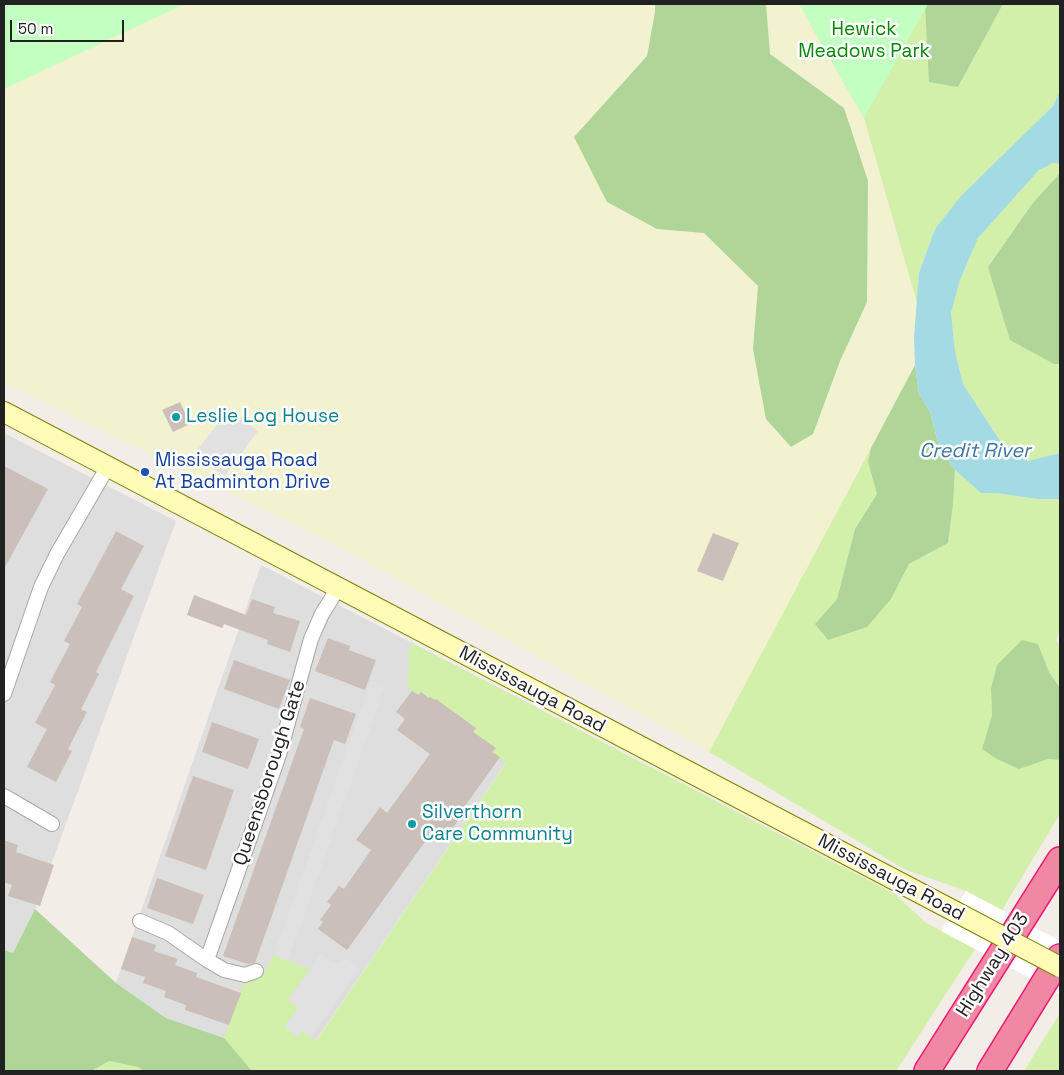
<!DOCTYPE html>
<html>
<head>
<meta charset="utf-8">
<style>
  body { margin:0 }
  #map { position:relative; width:1064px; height:1075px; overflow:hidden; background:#f2ede7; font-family:"Space Grotesk",sans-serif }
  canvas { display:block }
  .frame { position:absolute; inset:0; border:5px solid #212121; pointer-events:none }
  .scale { position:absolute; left:10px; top:20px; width:114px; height:22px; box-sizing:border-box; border:2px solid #212121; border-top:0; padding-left:6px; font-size:15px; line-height:18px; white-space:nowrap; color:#212121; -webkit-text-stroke:4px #fff; paint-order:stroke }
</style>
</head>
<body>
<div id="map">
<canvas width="1064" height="1075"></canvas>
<div class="frame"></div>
<div class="scale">50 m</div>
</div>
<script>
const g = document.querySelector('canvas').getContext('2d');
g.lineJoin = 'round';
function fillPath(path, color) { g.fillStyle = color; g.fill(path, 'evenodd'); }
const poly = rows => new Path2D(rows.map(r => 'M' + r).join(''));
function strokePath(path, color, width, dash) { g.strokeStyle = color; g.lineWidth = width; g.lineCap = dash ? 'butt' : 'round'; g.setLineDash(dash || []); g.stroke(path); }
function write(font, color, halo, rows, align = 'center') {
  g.font = font + ' "Space Grotesk",sans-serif'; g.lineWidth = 5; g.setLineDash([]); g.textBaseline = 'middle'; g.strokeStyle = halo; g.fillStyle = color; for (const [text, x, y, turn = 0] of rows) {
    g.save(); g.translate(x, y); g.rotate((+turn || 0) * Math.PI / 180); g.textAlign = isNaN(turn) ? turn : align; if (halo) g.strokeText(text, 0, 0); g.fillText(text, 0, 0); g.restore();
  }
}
fillPath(poly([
  [4,433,176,521,35,909,13,953,4,950],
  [261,565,542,710,295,1071,252,1071,224,1038,166,1018,116,983]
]), '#dfdede');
fillPath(poly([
  [185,4,799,4,864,118,917,303,914,337,915,365,709,752,334,544,4,383,4,89]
]), '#f2f2d1');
fillPath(poly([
  [925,4,958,87,1003,4,1060,4,1060,91,1053,106,962,196,935,229,919,273,917,303,864,118,810,24,829,43],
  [1053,163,1060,164,1060,173,1032,204,988,267,1054,364,1060,364,1060,453,1028,461,1004,447,963,384,955,351,951,313,960,280,978,238,1039,170],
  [871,448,868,462,877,494,855,529,837,599,815,624,891,599,909,564,948,543,953,505,955,470,981,493,996,493,1037,499,1060,499,1060,629,1056,641,1060,646,1060,688,1049,672,1038,644,991,689,992,715,982,749,1019,768,1048,759,1060,760,1060,814,1002,910,966,891,904,869,709,752],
  [414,644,895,894,925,922,975,949,896,1071,252,1071,224,1038,244,982,259,978,265,971,274,955,310,969,288,1000,298,1007,302,1031,316,1041,506,763,492,752,495,747,482,738,480,740,471,734,476,728,436,700,419,695,408,688,409,649],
  [1060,1013,1060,1071,1024,1071],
  [109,1061,138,1067,144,1071,92,1071]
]), '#d2f0a9');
fillPath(poly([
  [655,4,766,4,770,54,844,108,868,181,867,302,840,361,813,434,791,447,766,419,753,349,758,286,704,233,657,229,607,202,574,137,647,56,655,12],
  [925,4,1003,4,958,87,929,82],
  [1060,173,1060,364,1054,364,1010,340,988,267,1032,204],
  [915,365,919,394,930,412,939,446,955,470,953,505,948,543,909,564,891,599,867,627,828,640,815,624,837,599,855,529,877,494,868,462,871,448],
  [1022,640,1038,644,1049,672,1060,688,1060,760,1048,759,1019,769,997,759,982,749,992,715,991,689,997,665],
  [35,909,116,983,166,1018,224,1038,252,1071,144,1071,138,1067,109,1061,92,1071,4,1071,4,950,13,953]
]), '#afd598');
fillPath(poly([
  [4,4,185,4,4,89],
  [799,4,928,4,864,118]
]), '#c2ffc1');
fillPath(poly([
  [229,410,258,431,225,476,193,455],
  [371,681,385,686,288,961,274,955],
  [321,954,330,961,337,963,347,959,360,968,311,1037,302,1031,298,1037,284,1027,298,1008,288,1000]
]), '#e1e1e1');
fillPath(poly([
  [1060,91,1060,164,1053,163,1039,170,978,238,960,280,951,313,955,351,963,384,1004,447,1028,461,1060,453,1060,499,1037,499,996,493,981,493,955,470,939,446,930,412,919,394,915,365,914,337,919,273,935,229,961,196,1053,106]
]), '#a3dae3');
fillPath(poly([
  [966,891,1060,941,1060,994,941,931]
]), '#fff');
fillPath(poly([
  [180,402,190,424,173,432,162,410],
  [4,466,48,489,4,569],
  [116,531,144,546,121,589,134,596,96,672,99,674,81,709,87,712,68,749,72,751,56,782,27,767,47,729,35,723,55,685,50,682,70,644,64,641,82,607,77,604],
  [713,533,739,543,723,581,697,571],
  [194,595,246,615,252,599,275,607,273,613,300,621,290,652,267,644,268,640,224,624,222,628,187,615],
  [328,638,350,646,349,650,376,660,365,690,315,671],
  [234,660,290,680,279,709,224,689],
  [412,691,419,695,421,692,429,698,430,697,435,700,436,699,476,728,473,732,496,748,492,752,500,757,460,813,462,815,444,840,432,832,347,950,318,929,323,922,320,920,331,905,327,902,339,886,344,889,371,850,356,840,380,807,387,813,430,754,397,730,405,719,396,712],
  [310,698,356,714,345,744,334,740,255,963,248,964,223,956,304,729,300,727],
  [212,722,259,739,248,769,202,752],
  [193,776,234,790,206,870,165,856],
  [4,840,18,845,16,852,54,865,40,906,8,896,12,885,4,882],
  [157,878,204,895,193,924,147,908],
  [132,937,156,945,154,951,178,959,175,965,197,973,196,977,241,993,229,1025,185,1010,186,1005,164,997,166,991,143,983,145,977,121,969]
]), '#cbbfb9');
const minor = poly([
  [4,694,41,587,57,554,107,468],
  [4,796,52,824],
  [140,921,168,933,207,960,224,970,245,975,256,971],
  [207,960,279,755,311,639,322,614,338,588]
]);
const secondary = poly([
  [4,412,954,911]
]);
const motorway = poly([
  [927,1071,1060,860],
  [990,1071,1060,957]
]);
strokePath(minor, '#a8a8a8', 16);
strokePath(secondary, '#7d8000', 22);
strokePath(motorway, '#ec1873', 28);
strokePath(minor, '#fff', 14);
strokePath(secondary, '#fffcb8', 20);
strokePath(motorway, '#f088a4', 25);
const secondaryBridge = poly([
  [954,911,1060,967]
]);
strokePath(secondaryBridge, '#7d8000', 22, []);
strokePath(secondaryBridge, '#fffcb8', 20);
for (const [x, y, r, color] of [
  [176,417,5,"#0f9aa8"],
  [145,472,5,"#1a4fb4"],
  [412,824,5,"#0f9aa8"]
]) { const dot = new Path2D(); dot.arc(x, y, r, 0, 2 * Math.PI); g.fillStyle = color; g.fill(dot); strokePath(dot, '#fff', 2); }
write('19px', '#028702', '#fff', [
  ["Hewick",864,30],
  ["Meadows Park",864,52]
]);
write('19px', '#0d838f', '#fff', [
  ["Leslie Log House",186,417],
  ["Silverthorn",422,813],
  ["Care Community",422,835]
], 'left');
write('19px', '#164399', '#fff', [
  ["Mississauga Road",155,461],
  ["At Badminton Drive",155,483]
], 'left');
write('19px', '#212121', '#fff', [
  ["Mississauga Road",532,690,28],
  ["Queensborough Gate",270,773,-72],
  ["Mississauga Road",891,878,28],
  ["Highway 403",993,965,-58]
]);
write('italic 20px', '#3c77a2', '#fff', [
  ["Credit River",975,452]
]);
</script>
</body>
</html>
